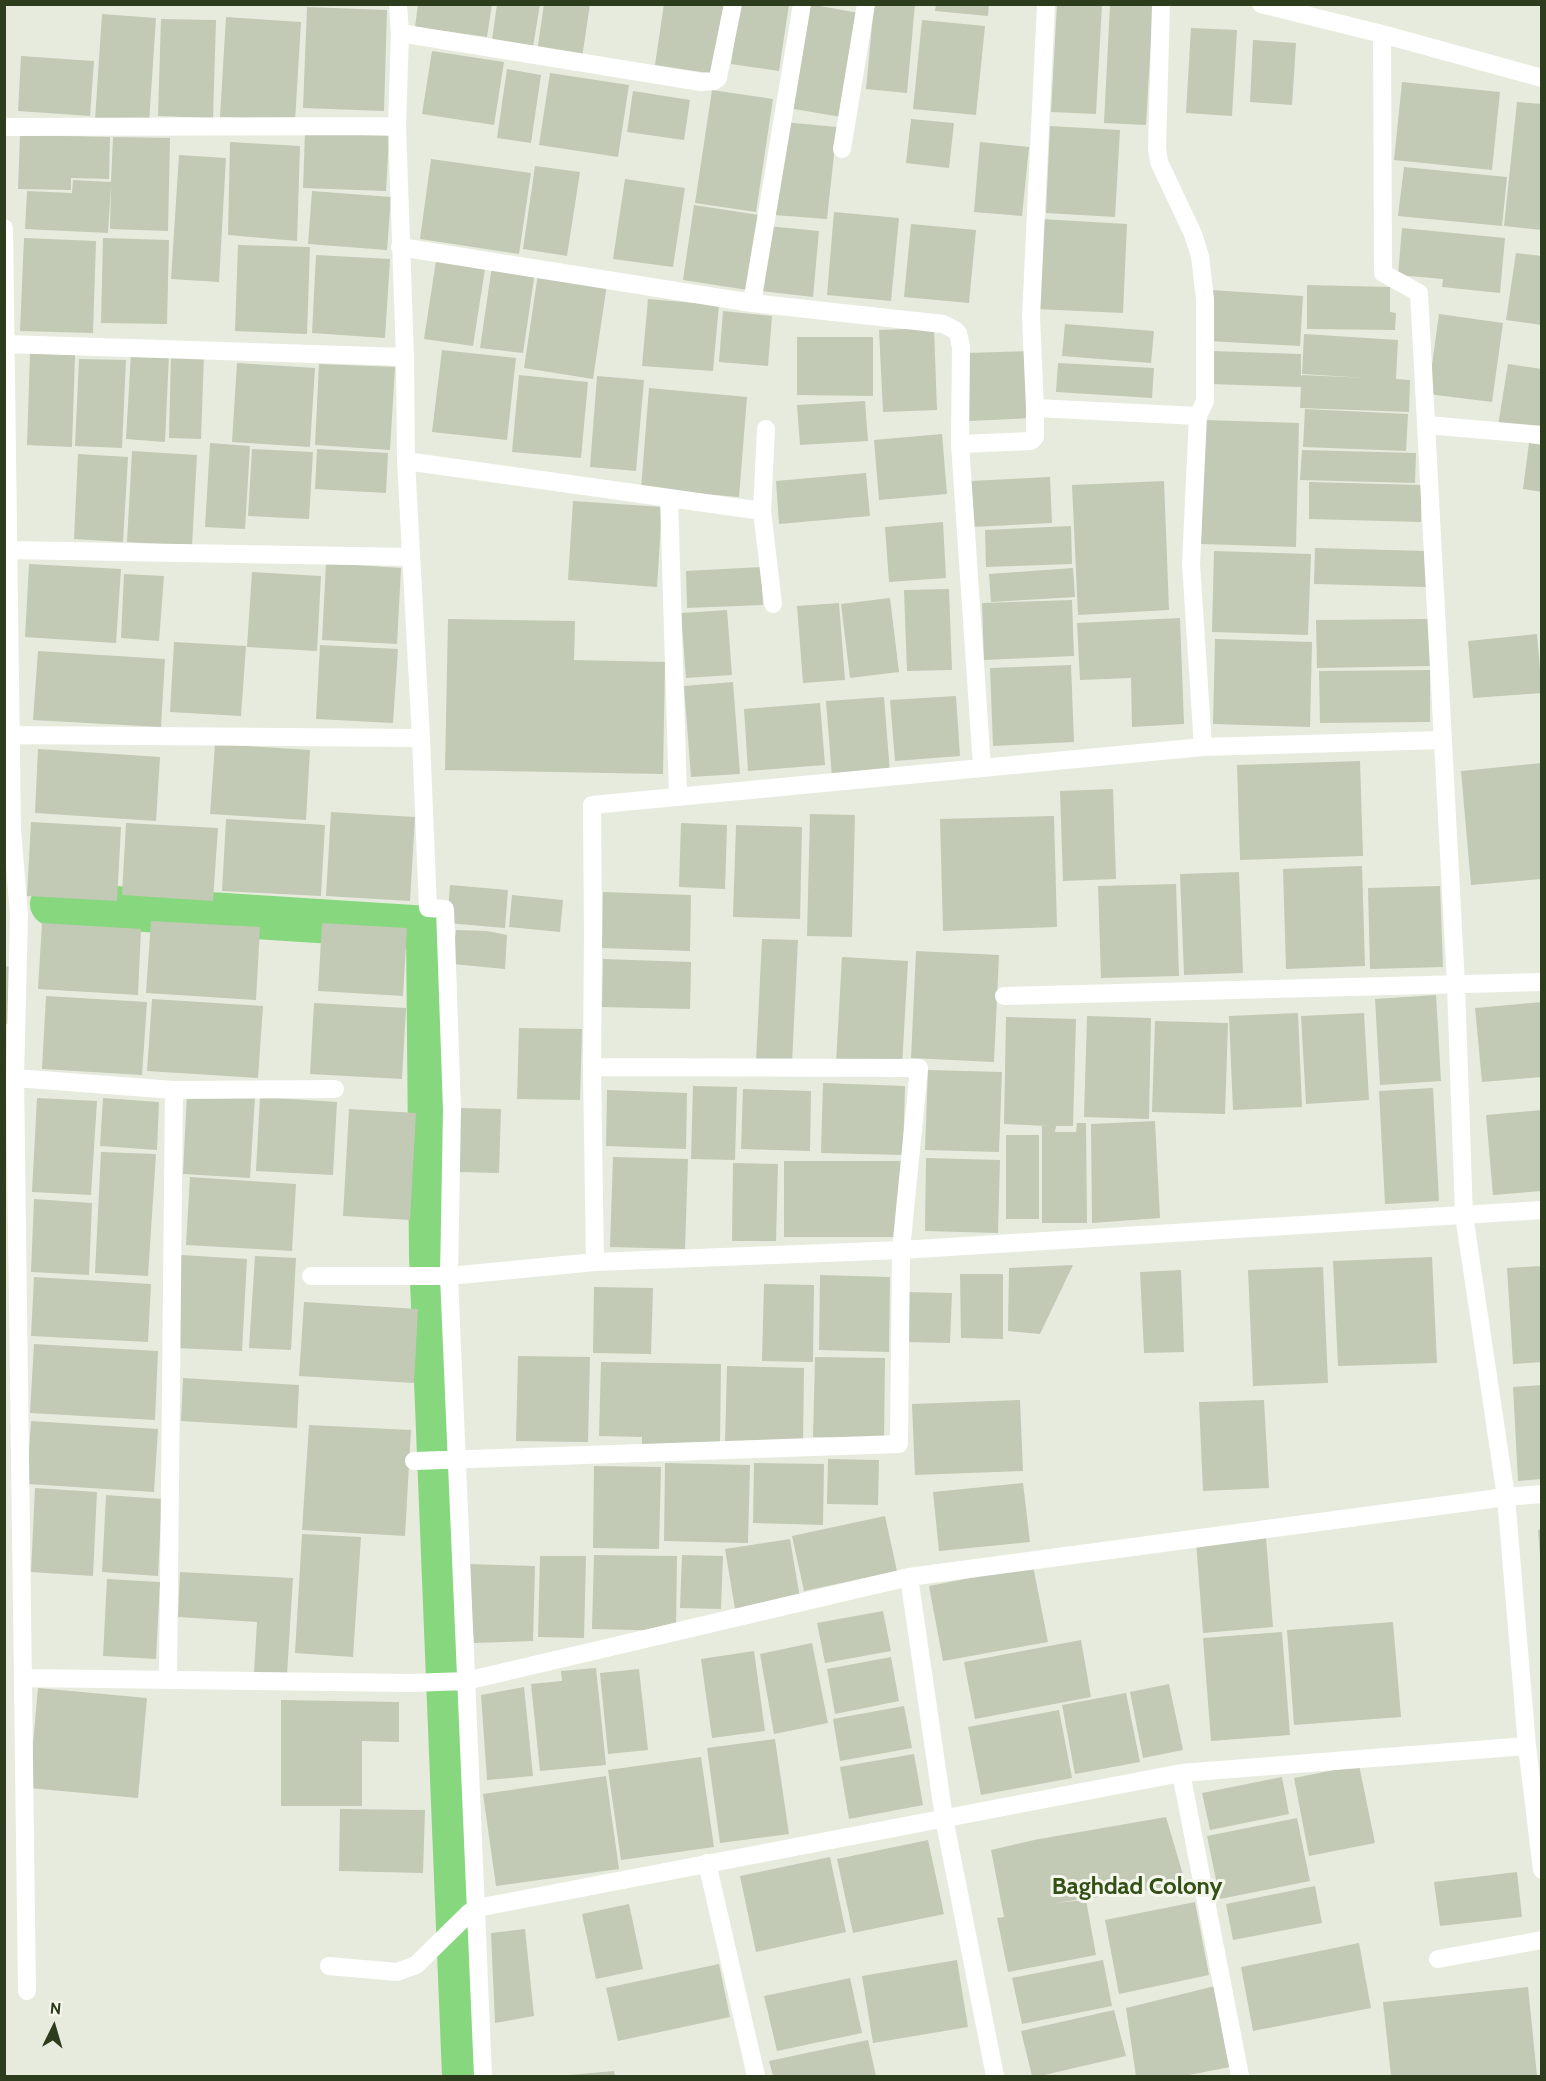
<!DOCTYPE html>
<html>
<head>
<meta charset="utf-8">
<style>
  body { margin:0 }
  #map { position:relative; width:1546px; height:2081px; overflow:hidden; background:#e7ebdd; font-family:Cabin,sans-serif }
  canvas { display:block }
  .frame { position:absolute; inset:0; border:6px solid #2d3c1d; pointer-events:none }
  .north { position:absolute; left:24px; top:1997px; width:60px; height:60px; -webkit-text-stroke:4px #f5f7ed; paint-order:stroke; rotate:5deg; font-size:16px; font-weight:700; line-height:24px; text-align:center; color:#2d3c1d }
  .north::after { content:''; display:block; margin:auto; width:21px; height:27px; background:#2d3c1d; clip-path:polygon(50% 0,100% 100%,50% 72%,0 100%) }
</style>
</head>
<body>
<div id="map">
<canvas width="1546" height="2081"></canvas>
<div class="frame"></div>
<div class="north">N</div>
</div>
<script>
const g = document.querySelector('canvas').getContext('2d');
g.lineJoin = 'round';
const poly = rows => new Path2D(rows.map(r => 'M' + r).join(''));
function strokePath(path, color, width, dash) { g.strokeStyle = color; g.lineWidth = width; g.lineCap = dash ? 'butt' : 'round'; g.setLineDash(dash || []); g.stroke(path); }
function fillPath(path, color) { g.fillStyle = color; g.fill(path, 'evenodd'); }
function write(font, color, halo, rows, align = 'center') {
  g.font = font + ' Cabin,sans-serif'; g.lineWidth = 6; g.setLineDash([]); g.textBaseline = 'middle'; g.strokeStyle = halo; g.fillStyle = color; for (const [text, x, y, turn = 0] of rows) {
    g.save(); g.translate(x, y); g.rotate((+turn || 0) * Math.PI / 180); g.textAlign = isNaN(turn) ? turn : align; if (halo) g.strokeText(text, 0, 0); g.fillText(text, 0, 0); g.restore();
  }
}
strokePath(poly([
  [52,904,428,928,431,1256,464,2076]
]), '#86d77e', 44);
fillPath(poly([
  [418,4,492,4,487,37,415,27],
  [497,4,540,4,533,47,492,40],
  [544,4,590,4,582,58,537,52],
  [664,4,726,4,715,74,655,65],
  [740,4,789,4,779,71,731,64],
  [809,4,859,13,841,117,788,108],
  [874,4,915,4,907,93,866,89],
  [936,4,989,4,988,16,935,11],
  [1057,4,1102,4,1096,114,1051,112],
  [1110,5,1153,5,1146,125,1104,123],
  [307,7,387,10,384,111,303,108],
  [102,14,156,18,149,123,95,120],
  [226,17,301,22,295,121,220,117],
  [161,19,216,20,213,118,158,116],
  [922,20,985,26,976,115,913,109],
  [1191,28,1237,30,1232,116,1186,113],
  [1253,40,1296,43,1292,105,1250,102],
  [432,51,504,62,494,125,422,114],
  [21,56,94,61,90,116,18,111],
  [507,69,541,75,531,143,497,138],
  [550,73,629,85,618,157,539,145],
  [1402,82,1500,92,1492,170,1394,160],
  [712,90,773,99,756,212,695,203],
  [633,91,690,100,684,140,627,132],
  [1517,102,1542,104,1542,230,1504,226],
  [911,119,954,123,949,168,906,163],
  [783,122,837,127,827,219,774,215],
  [1050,126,1120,130,1115,217,1046,213],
  [305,133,389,136,386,191,303,188],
  [20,135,110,137,109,179,71,178,71,190,18,189],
  [113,137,170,138,168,231,110,229,111,185,108,233,25,229,27,191,72,193,73,180,111,182],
  [230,142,300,146,297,241,228,235],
  [980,142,1029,147,1022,216,974,212],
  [179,155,226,158,219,282,171,279],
  [431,159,531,173,519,254,420,239],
  [535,166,580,172,567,256,523,249],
  [1404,167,1507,177,1502,226,1398,216],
  [625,179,685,188,673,267,613,259],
  [312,191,391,197,387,250,308,244],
  [694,205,759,215,748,290,683,280],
  [834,212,899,218,891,301,827,295],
  [1041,219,1127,224,1123,313,1036,309],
  [911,224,976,230,969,303,904,297],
  [767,226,819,231,813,297,761,291],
  [1402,228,1505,238,1500,293,1442,287,1443,279,1398,275],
  [24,238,96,241,93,333,20,331],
  [103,238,169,240,167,324,101,323],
  [238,245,310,247,307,334,235,331],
  [1516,253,1542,256,1542,325,1506,320],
  [316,255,390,259,385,338,312,333],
  [436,261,485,269,473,346,424,339],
  [492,266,535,272,523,353,480,348],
  [538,274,607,284,593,379,524,368],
  [1307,285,1390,287,1390,312,1396,313,1395,330,1307,329],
  [1210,290,1303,296,1300,346,1207,341],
  [648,299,719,305,713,371,642,366],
  [723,311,772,316,768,366,719,362],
  [1439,314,1503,323,1492,402,1428,394],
  [1065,324,1154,331,1151,363,1062,356],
  [934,328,937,410,883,412,879,330],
  [1304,334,1398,340,1396,379,1410,380,1409,412,1300,408,1301,387,1210,384,1211,351,1301,354,1301,377,1302,375,1366,378,1302,374],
  [797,337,873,337,873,396,797,395],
  [442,350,516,358,507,440,432,432],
  [1031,351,1033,418,969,421,966,353],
  [30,353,75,355,72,447,27,445],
  [131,353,169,355,165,442,126,439],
  [171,353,204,355,201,439,169,438],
  [79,359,126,360,122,448,75,446],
  [237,363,315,368,310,447,232,442],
  [1058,363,1154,368,1152,398,1056,392],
  [319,364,395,367,390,450,315,445],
  [1508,364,1542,369,1542,433,1498,426],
  [519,375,588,382,581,458,512,452],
  [597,376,644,380,636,471,590,467],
  [649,388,747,397,739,497,641,489],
  [865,401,868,441,800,445,797,405],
  [1305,409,1408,414,1406,451,1303,447],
  [1204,420,1299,423,1296,547,1201,544],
  [942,434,947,494,879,500,874,440],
  [210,443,250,446,245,529,205,527],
  [1529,443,1542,445,1542,492,1523,489],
  [252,449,313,452,309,519,248,516],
  [317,449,388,453,386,493,315,489],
  [1302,450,1416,453,1415,483,1300,480],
  [132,451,197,455,192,546,127,542],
  [78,454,128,457,123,542,74,539],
  [866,473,870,516,779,524,776,481],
  [1050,477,1052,523,972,527,970,481],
  [1164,481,1169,610,1078,615,1072,485],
  [1309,482,1421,485,1421,522,1309,519],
  [573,501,662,507,657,587,568,580],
  [943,522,946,578,889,582,885,527],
  [1071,526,1072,564,986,567,985,530],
  [1315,548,1427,551,1426,587,1314,584],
  [1214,551,1311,554,1308,635,1212,632],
  [326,563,401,568,397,644,322,640],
  [29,564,121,569,116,643,25,637],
  [761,567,763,605,687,608,686,571],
  [1073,568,1075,597,991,602,989,574],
  [252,572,321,576,317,651,247,647],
  [124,574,164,576,159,641,121,638],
  [949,589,952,670,907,671,904,590],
  [890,598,899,672,850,678,841,604],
  [1072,600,1074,656,984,660,982,603],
  [839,603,845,680,803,683,797,606],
  [727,610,732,675,686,678,681,613],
  [1180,618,1184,724,1132,727,1131,678,1080,680,1077,623],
  [448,619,575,621,574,660,665,662,663,774,445,770],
  [1429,619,1430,666,1317,668,1316,620],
  [1537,634,1542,693,1473,698,1468,641],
  [1215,639,1312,642,1310,727,1213,724],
  [174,642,246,646,241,716,170,712],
  [320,645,398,649,393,723,316,719],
  [38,651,165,659,161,727,33,720],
  [1071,665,1074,742,993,746,990,668],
  [1430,670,1430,722,1320,723,1319,671],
  [733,682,740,774,691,777,684,686],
  [956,696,960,756,895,761,890,700],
  [884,697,890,773,832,777,826,701],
  [820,703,825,765,748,771,744,709],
  [215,744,310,750,306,820,210,814],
  [38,749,160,757,156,821,35,813],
  [1360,761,1363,856,1240,860,1237,765],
  [1542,763,1542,879,1471,885,1461,771],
  [1113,789,1116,879,1063,881,1060,791],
  [331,812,415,817,410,901,326,896],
  [810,814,855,815,852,937,807,936],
  [1054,816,1057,927,943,931,940,819],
  [226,819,325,825,321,896,222,891],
  [31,822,121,827,117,901,27,896],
  [126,823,218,828,213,901,122,895],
  [681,823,727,825,725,889,679,887],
  [736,825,802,827,800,919,733,917],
  [1362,866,1365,966,1286,969,1283,869],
  [1239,872,1243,973,1184,975,1180,874],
  [1176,884,1179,976,1101,978,1098,886],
  [450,885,508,890,505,928,447,923],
  [1440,886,1443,967,1370,969,1368,888],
  [603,892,691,895,690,951,602,948],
  [512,895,563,900,560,932,509,927],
  [151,921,260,927,256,1000,146,993],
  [42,923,141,929,138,995,38,989],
  [322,923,407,928,403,996,318,991],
  [456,930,487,931,507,935,505,969,452,964],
  [762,939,798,940,792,1063,756,1061],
  [916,951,999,955,994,1062,911,1058],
  [842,957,908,961,902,1066,836,1063],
  [603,959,691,962,690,1009,602,1007],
  [4,966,12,967,9,1024,4,1024],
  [1436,995,1441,1081,1380,1085,1375,999],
  [46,996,147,1002,142,1075,42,1069],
  [152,999,263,1006,258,1078,147,1071],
  [1542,1002,1542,1077,1482,1082,1475,1008],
  [314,1003,406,1008,402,1079,310,1074],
  [1298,1013,1302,1107,1233,1110,1229,1016],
  [1364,1013,1369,1100,1306,1104,1301,1016],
  [1087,1016,1151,1018,1149,1119,1084,1117],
  [1006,1017,1076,1019,1073,1126,1056,1126,1055,1132,1076,1132,1077,1123,1086,1123,1087,1223,1042,1223,1042,1126,1049,1126,1004,1124],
  [1155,1021,1228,1023,1225,1114,1152,1112],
  [519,1028,582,1029,580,1100,517,1099],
  [928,1070,1002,1072,999,1152,925,1150],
  [823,1083,905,1086,903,1155,821,1153],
  [693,1086,737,1087,735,1160,691,1159],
  [1433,1088,1439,1201,1385,1204,1379,1091],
  [743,1089,811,1091,810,1151,741,1149],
  [607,1090,687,1093,686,1149,606,1146],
  [187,1093,255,1097,250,1178,183,1174],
  [260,1097,337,1102,333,1175,256,1171],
  [37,1098,97,1101,91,1195,32,1192],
  [103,1098,159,1102,157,1150,100,1146],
  [459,1108,501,1109,499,1173,457,1172],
  [349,1109,416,1113,410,1220,343,1216],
  [1542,1110,1542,1191,1493,1195,1486,1115],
  [1155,1121,1160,1218,1092,1223,1091,1124],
  [1006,1135,1039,1135,1039,1219,1006,1219],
  [101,1152,156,1154,148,1276,95,1273],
  [613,1157,688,1159,685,1249,610,1247],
  [926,1158,1000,1160,998,1233,925,1231],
  [784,1161,901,1161,900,1237,784,1237],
  [733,1163,778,1164,776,1241,732,1241],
  [190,1177,296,1184,292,1251,186,1245],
  [34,1199,92,1203,89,1275,31,1272],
  [181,1255,247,1259,242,1351,176,1348],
  [255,1256,296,1258,291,1350,249,1348],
  [1432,1257,1437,1363,1338,1366,1333,1261],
  [1073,1265,1040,1334,1008,1331,1009,1268],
  [1542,1266,1542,1362,1513,1364,1507,1268],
  [1323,1267,1328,1383,1253,1386,1248,1270],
  [1181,1270,1184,1352,1144,1353,1140,1272],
  [960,1274,1003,1274,1003,1339,961,1338],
  [820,1275,890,1277,889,1352,819,1350],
  [34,1277,151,1284,148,1342,31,1336],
  [764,1284,814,1285,813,1362,762,1361],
  [594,1287,653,1288,651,1354,593,1353],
  [905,1292,952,1293,950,1343,903,1342],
  [304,1302,418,1309,414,1383,299,1376],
  [34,1344,158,1351,155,1420,30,1413],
  [518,1356,590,1357,588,1442,516,1441],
  [815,1357,885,1358,884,1439,813,1437],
  [601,1362,721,1364,720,1445,642,1444,642,1437,599,1436],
  [727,1366,804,1368,803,1445,725,1443],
  [183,1378,299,1385,297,1428,181,1421],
  [1542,1385,1542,1479,1518,1481,1513,1387],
  [1020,1400,1023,1471,915,1475,912,1404],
  [1264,1400,1269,1488,1203,1491,1199,1402],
  [31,1421,158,1429,154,1492,27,1484],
  [309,1425,411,1430,405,1536,302,1530],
  [828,1459,879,1460,878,1505,827,1504],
  [665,1463,750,1465,748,1543,664,1541],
  [754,1463,824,1464,823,1525,753,1523],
  [594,1466,661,1467,659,1549,593,1548],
  [1023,1483,1030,1542,939,1551,933,1492],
  [35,1488,97,1492,93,1576,31,1572],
  [106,1495,162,1499,158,1576,102,1572],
  [885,1516,897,1571,804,1591,792,1536],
  [1542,1529,1542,1555,1540,1555,1538,1530],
  [302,1534,361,1537,353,1657,295,1653],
  [1266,1537,1273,1627,1203,1633,1196,1542],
  [790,1539,800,1598,735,1609,725,1549],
  [594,1555,677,1556,676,1631,592,1629],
  [682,1555,723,1556,721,1609,680,1608],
  [540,1556,586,1556,584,1638,538,1637],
  [467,1564,535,1566,533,1641,474,1643],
  [1033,1566,1048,1642,943,1661,929,1586],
  [180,1572,293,1578,287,1675,254,1673,257,1622,178,1617],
  [107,1579,160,1582,156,1659,103,1656],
  [883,1611,891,1651,825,1663,817,1623],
  [1393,1622,1401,1717,1294,1725,1287,1630],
  [1282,1632,1290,1735,1211,1741,1203,1638],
  [1081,1640,1091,1697,975,1719,964,1662],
  [812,1643,828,1723,774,1734,760,1654],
  [754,1651,765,1731,712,1738,701,1659],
  [891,1657,899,1701,835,1714,827,1669],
  [596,1668,606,1765,540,1771,531,1684,562,1681,561,1671],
  [639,1669,648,1750,608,1754,600,1673],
  [1169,1684,1183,1750,1143,1758,1130,1692],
  [524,1687,533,1776,487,1780,481,1695],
  [38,1688,147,1698,138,1798,29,1788],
  [1126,1693,1140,1762,1075,1774,1062,1705],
  [281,1700,399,1702,399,1742,362,1741,362,1806,281,1806],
  [904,1706,912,1748,840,1761,833,1719],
  [1059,1710,1072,1778,981,1795,968,1727],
  [775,1739,789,1834,720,1843,707,1748],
  [914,1754,923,1805,849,1819,840,1767],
  [701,1757,714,1847,621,1860,608,1770],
  [1359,1765,1375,1843,1309,1856,1294,1778],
  [606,1776,619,1869,496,1886,483,1794],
  [1282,1777,1289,1814,1210,1830,1202,1793],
  [340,1809,425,1810,423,1873,339,1871],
  [1166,1817,1186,1885,1054,1903,1086,1900,1096,1955,1008,1972,997,1918,1004,1917,991,1850,1034,1840],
  [1297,1818,1310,1881,1220,1899,1207,1836],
  [928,1840,944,1914,853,1933,837,1859],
  [830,1857,846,1932,756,1952,740,1876],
  [1517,1872,1522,1917,1440,1926,1434,1882],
  [1315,1886,1322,1923,1233,1940,1226,1904],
  [1195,1902,1209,1975,1119,1994,1105,1920],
  [629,1904,643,1969,596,1979,582,1914],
  [525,1929,534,2016,495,2023,491,1933],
  [1359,1943,1371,2008,1253,2031,1241,1967],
  [957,1960,968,2027,873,2043,862,1976],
  [1103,1960,1112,2006,1022,2024,1012,1978],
  [719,1964,730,2017,618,2041,606,1988],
  [850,1978,862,2033,777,2051,764,1996],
  [1219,1985,1230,2067,1184,2076,1136,2076,1126,2008],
  [1528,1987,1537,2076,1391,2076,1383,2002],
  [1114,2010,1126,2056,1040,2076,1032,2076,1021,2031],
  [868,2040,876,2076,773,2076,769,2061],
  [614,2071,615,2076,569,2076,569,2075]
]), '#c2c9b5');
strokePath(poly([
  [398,4,400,33,397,126,405,357,406,461,421,738,428,908,445,909,452,1110,449,1276,483,2076],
  [1161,4,1157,148,1159,162,1193,234,1200,256,1205,299,1205,401,1198,416,1191,564,1203,747],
  [1261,4,1382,34,1542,78],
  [400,33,701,82,714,81,718,78,733,4],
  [1382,34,1383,273,1419,293,1456,985,1464,1215,1506,1497,1527,1746,1542,1870],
  [4,127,397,126],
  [842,149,866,4],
  [4,228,12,830,19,914,15,1078,27,1991],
  [400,247,752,303,943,324,955,330,958,333,961,347,960,444,982,767],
  [752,303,802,4],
  [6,344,405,357],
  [1035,408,1031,317,1046,4],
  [1427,425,1542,435],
  [766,429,762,511,773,604],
  [960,444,1031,441,1035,437,1035,408,1198,416],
  [406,461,762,511],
  [669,498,678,796],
  [8,550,410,557],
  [4,735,421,738],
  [1004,996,1542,982],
  [15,1078,174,1090,335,1089],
  [595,1262,592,1067,593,935,592,805,1203,747,1442,740],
  [311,1276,449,1276,595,1262,901,1250,1542,1210],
  [414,1461,899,1444,901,1250,919,1068,592,1067],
  [909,1577,944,1818,995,2076],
  [23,1678,410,1683,466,1681,909,1577,1506,1497,1542,1494],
  [168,1680,174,1090],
  [1181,1773,1240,2076],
  [707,1863,756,2076],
  [1438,1959,1542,1940],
  [329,1966,397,1972,416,1965,469,1913,477,1908,1181,1773,1527,1746]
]), '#fff', 18);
write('bold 24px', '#335017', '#f5f7ed', [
  ["Baghdad Colony",1137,1887]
]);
</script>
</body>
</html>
